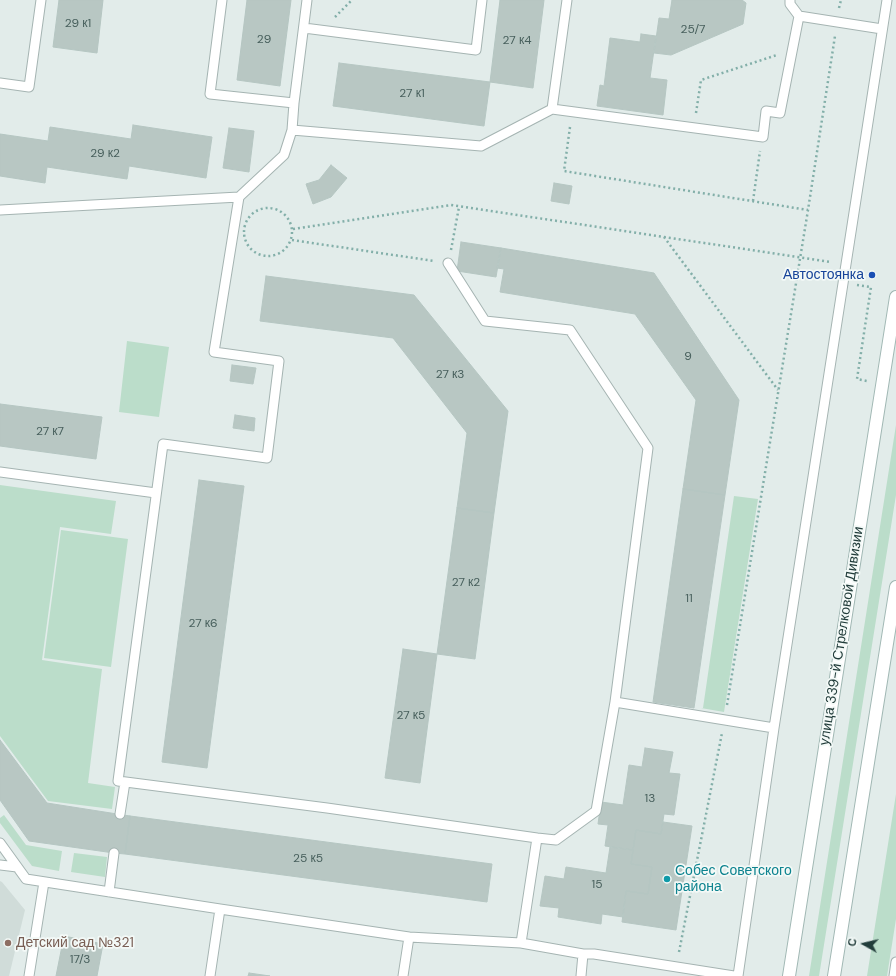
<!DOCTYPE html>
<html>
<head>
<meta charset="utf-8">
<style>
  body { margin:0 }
  #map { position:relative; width:896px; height:976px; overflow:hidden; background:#e2ecea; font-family:"DM Sans",sans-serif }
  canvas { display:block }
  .north { position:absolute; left:844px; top:924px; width:40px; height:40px; -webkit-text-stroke:3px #f3f9f7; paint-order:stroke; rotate:278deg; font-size:11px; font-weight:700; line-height:16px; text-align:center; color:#223d3b }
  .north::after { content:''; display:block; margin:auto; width:14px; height:18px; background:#223d3b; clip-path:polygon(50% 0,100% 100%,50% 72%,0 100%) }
</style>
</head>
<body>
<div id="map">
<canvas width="896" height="976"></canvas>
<div class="north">С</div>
</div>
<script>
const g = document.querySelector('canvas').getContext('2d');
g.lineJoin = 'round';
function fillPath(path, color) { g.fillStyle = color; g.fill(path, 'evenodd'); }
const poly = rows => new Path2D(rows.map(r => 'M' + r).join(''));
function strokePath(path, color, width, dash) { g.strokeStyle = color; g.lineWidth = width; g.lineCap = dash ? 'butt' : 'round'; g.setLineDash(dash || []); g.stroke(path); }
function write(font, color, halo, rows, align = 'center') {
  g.font = font + ' "DM Sans",sans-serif'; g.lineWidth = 3.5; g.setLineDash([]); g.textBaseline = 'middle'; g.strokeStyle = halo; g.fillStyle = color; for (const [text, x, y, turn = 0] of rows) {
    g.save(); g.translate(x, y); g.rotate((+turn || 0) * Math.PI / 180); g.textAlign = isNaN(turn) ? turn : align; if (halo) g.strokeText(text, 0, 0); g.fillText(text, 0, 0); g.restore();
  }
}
fillPath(poly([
  [0,881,2,882,25,910,9,976,0,976]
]), '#d0dcd9');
fillPath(poly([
  [127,341,169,347,159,417,119,412],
  [896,425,896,495,819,976,809,976],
  [0,485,116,501,111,534,60,527,42,660,102,669,88,783,115,787,112,809,48,801,0,736],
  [734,496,758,499,724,712,701,708,703,708],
  [61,530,128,539,111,667,44,658],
  [896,794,896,919,887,976,867,976],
  [4,815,26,845,62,851,59,871,32,866,0,823,0,818],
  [74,853,107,857,105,877,71,872]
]), '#bbddca');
const building = poly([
  [59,0,103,0,97,53,53,47,59,0],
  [247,0,291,0,280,86,237,80,247,0],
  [500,0,544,0,533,88,490,82,500,0],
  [672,0,742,0,746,3,743,24,671,55,654,53,659,18,669,19,672,0],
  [641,34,656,36,650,78,667,80,663,115,597,106,600,85,604,86,610,38,640,42,641,34],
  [339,63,490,82,484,126,333,106,339,63],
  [133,125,212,137,206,178,129,166,127,179,47,167,45,183,0,176,0,134,48,141,50,127,131,139,133,125],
  [229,128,254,131,249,172,223,168,229,128],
  [331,165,347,178,331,197,313,204,306,184,319,180,331,165],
  [554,183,572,186,569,204,551,201,554,183],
  [461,242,501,248,496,277,457,271,461,242],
  [501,248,654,273,739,400,725,495,683,489,696,400,635,314,500,292,504,269,497,268,501,248],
  [266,276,414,295,508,411,494,513,457,508,467,433,393,338,260,321,266,276],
  [232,365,256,368,253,384,230,381,232,365],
  [0,404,102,417,96,459,0,446,0,404],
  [235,415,255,418,254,431,233,428,235,415],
  [199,480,244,486,207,768,162,762,199,480],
  [683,489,725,495,694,708,653,702,683,489],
  [457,508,494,513,475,659,437,654,457,508],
  [403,649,437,654,420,783,385,778,403,649],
  [0,740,47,803,130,816,125,854,114,853,29,841,0,800,0,740],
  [645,748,673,752,669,773,680,774,674,815,664,814,661,834,636,830,633,850,605,846,608,825,598,824,601,802,623,805,629,765,642,767,645,748],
  [130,816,492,864,487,902,125,854,130,816],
  [663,822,692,826,676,930,622,922,626,891,648,894,652,867,631,864,636,830,661,834,663,822],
  [610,847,633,850,631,864,652,867,648,894,626,891,623,917,602,914,601,924,558,917,559,908,540,906,545,876,564,879,566,867,606,873,610,847],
  [64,936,103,944,97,976,56,976,64,936],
  [249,973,270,976,248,976,249,973]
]);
fillPath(building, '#b8c7c3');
strokePath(building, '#b5c6c2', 1);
const lane = poly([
  [222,0,210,94,294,103],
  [790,0,790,4,799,16],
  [304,28,476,50,482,0],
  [0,83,29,87,41,0],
  [552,109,763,137,766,111,780,113,799,16,882,29],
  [292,130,481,146,552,109,567,0],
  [239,197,214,352,279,361,267,458,163,444,118,781,327,808,537,838,556,840,596,811,615,702,648,448,570,330,485,321,448,263],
  [0,210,239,197,284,155,292,130,294,103,307,0],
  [0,472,156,493],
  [615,702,774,728],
  [120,814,125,782],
  [0,843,26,879,220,909,409,937,521,943,583,954,594,954,734,976],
  [0,865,17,867],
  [109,892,114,853],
  [521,943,537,838],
  [29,976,44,882],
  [210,976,220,909],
  [403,976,409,937],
  [581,976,583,954],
  [738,976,774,728,887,0],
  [894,976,896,962]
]);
const secondary = poly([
  [789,976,896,297],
  [834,976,896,587]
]);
strokePath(lane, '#a5b4b2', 11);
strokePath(secondary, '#a1b8b4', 14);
strokePath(poly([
  [839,8,841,0],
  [335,17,352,0],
  [696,113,701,80,777,55],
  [570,127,564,171,808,210],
  [753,201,760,151],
  '244 232a24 24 0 1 1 48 0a24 24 0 1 1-48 0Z',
  [293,229,451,205,831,262],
  [664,237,778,390],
  [292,240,434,261],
  [451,250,459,207],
  [857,285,871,287,857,379,867,381],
  [727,705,808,210,835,36],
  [679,952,722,733]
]), '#83afa9', 2.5, [2, 3]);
strokePath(lane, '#fff', 9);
strokePath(secondary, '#fff', 12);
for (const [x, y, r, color] of [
  [872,275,4,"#1a4fb4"],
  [667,879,4,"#0f9aa8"],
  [8,943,4,"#8d6e63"]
]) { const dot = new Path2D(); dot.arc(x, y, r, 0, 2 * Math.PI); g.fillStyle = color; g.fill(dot); strokePath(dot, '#f3f9f7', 1.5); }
write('12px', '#48605d', null, [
  ["29 к1",78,24],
  ["25/7",693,30],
  ["29",264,40],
  ["27 к4",517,41],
  ["27 к1",412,94],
  ["29 к2",105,154],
  ["9",688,357],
  ["27 к3",450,375],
  ["27 к7",50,432],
  ["27 к2",466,583],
  ["11",689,599],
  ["27 к6",203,624],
  ["27 к5",411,716],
  ["13",650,799],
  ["25 к5",308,859],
  ["15",597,885],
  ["17/3",80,960]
]);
write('14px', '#164399', '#f3f9f7', [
  ["Автостоянка",864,275]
], 'right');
write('14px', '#223d3b', '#f3f9f7', [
  ["улица 339-й Стрелковой Дивизии",842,636,-81]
]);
write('14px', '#0d838f', '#f3f9f7', [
  ["Собес Советского",675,871],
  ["района",675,887]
], 'left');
write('14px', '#785e54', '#f3f9f7', [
  ["Детский сад №321",16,943]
], 'left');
</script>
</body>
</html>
